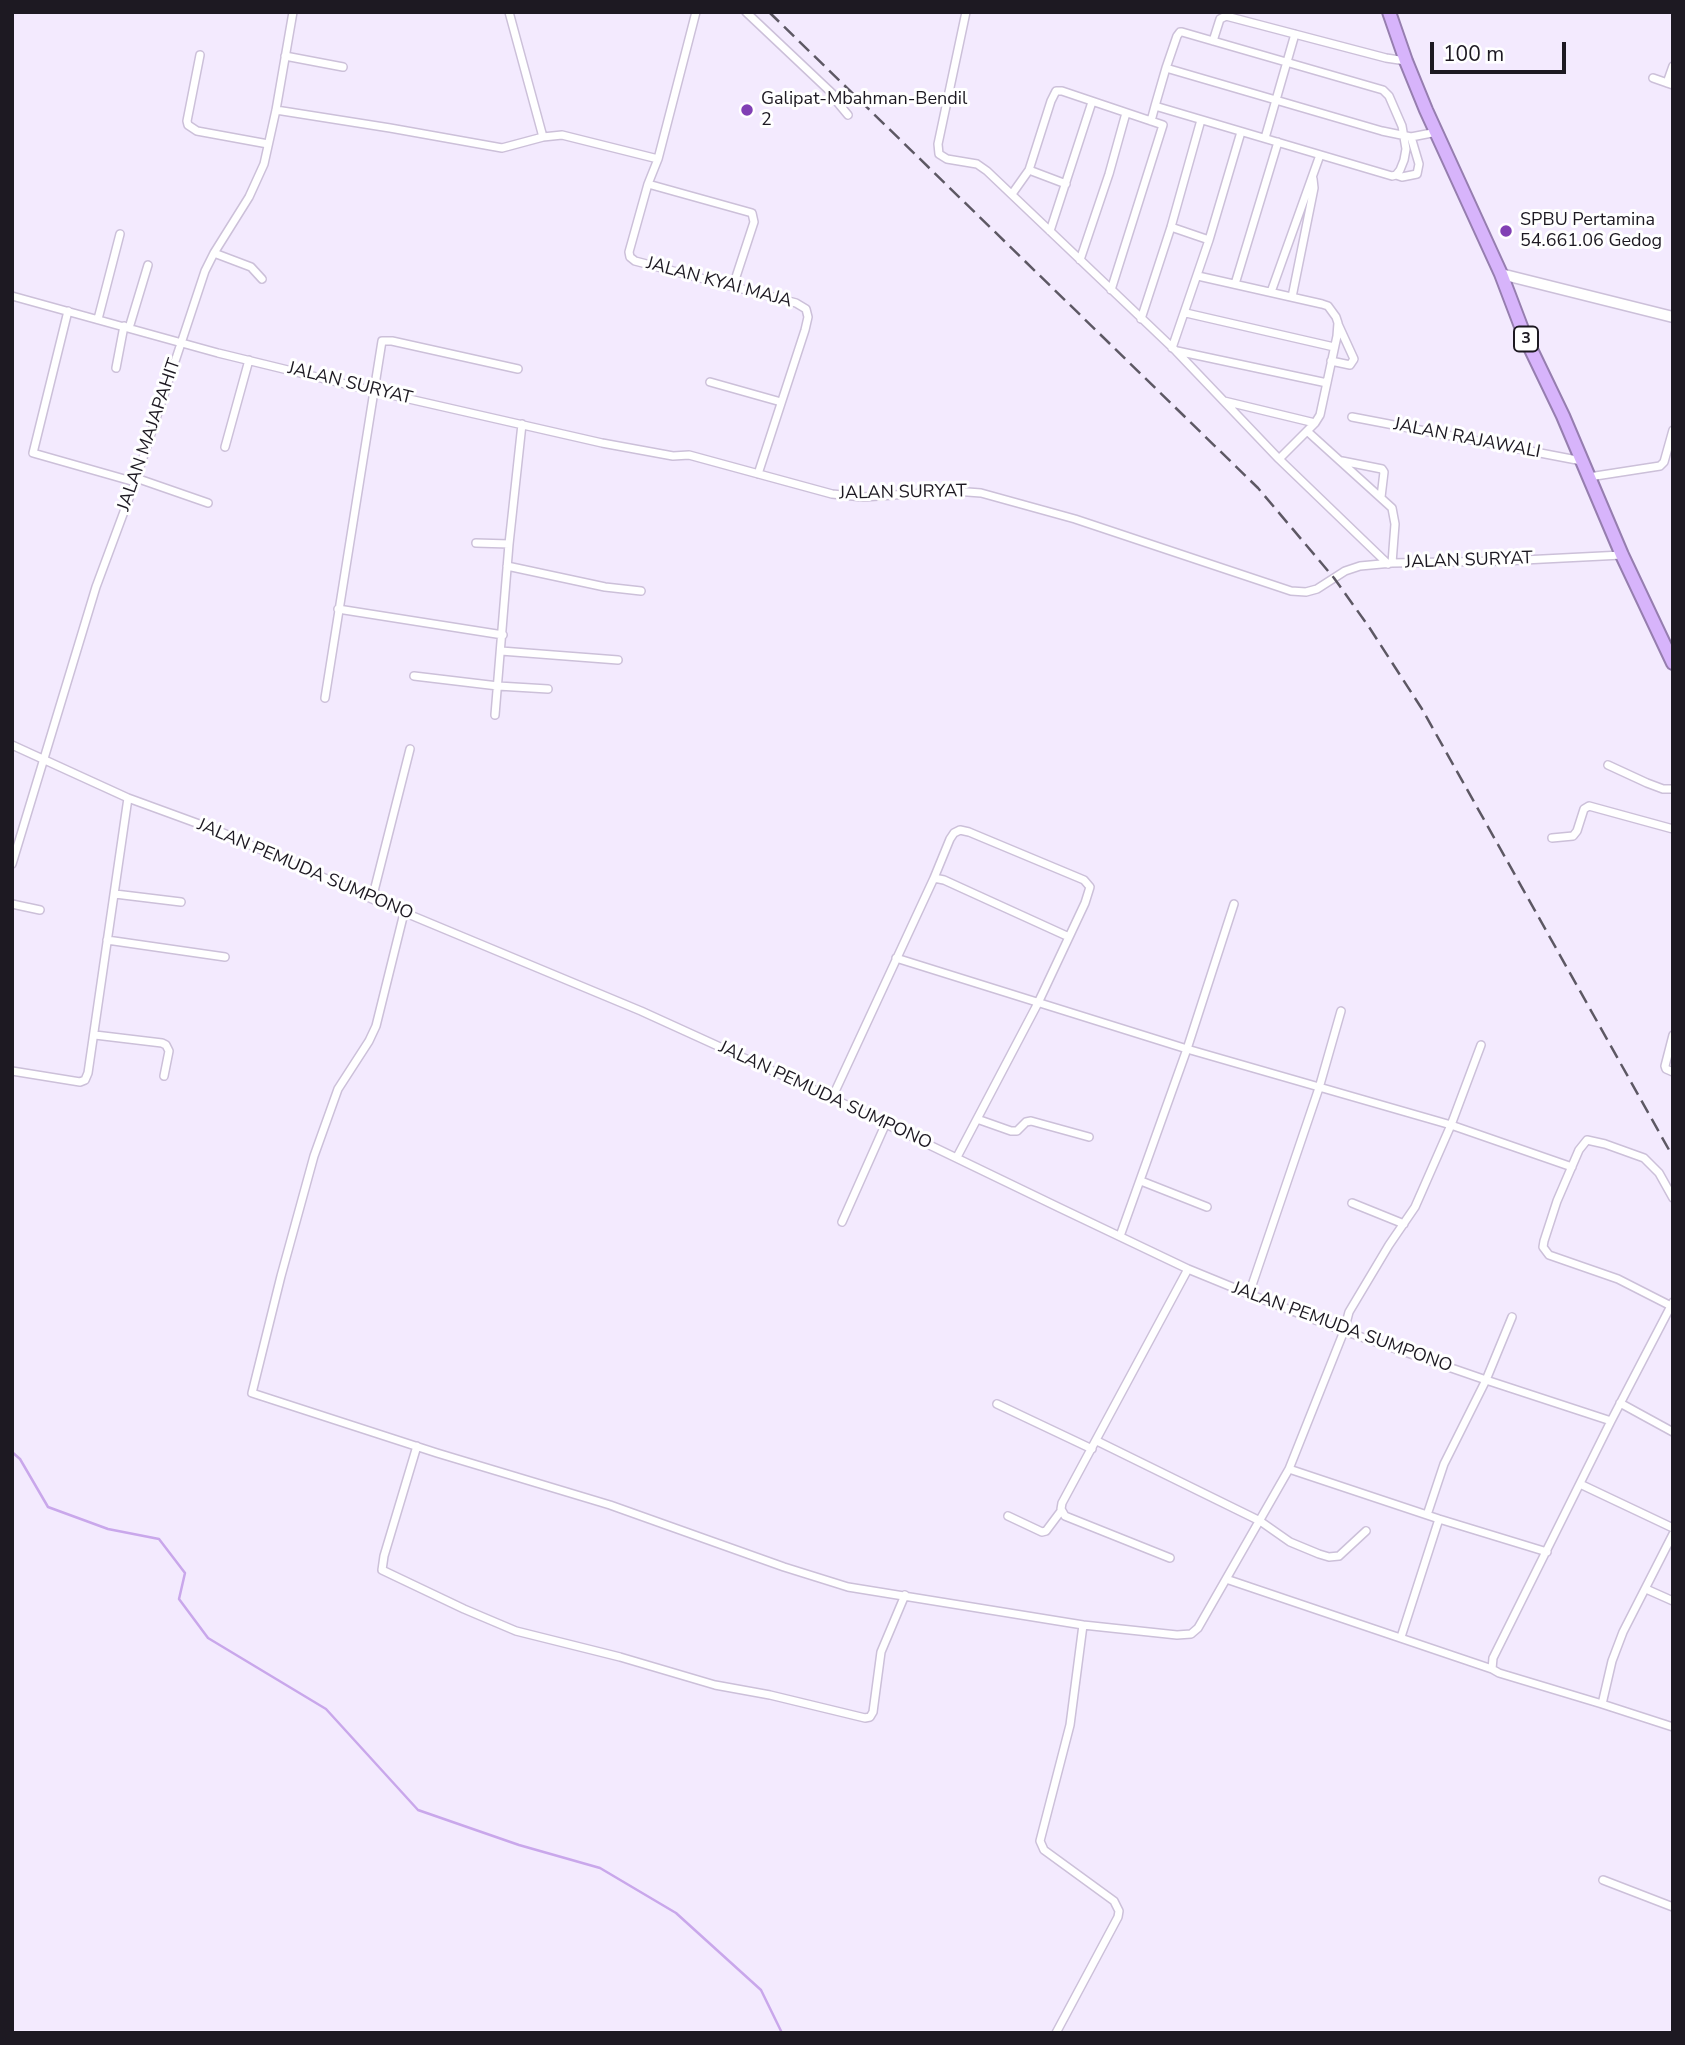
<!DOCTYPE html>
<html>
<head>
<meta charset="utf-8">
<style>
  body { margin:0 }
  #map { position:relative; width:1685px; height:2045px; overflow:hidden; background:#f3eafe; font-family:"Nunito Sans",sans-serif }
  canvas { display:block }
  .frame { position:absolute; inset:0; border:14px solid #1d1922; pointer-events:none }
  .scale { position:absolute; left:1430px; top:42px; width:136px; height:32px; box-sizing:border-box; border:4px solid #1d1922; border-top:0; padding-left:9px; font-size:21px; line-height:24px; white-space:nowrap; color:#1d1922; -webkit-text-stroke:5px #fff; paint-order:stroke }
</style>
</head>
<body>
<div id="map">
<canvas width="1685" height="2045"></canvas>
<div class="frame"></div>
<div class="scale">100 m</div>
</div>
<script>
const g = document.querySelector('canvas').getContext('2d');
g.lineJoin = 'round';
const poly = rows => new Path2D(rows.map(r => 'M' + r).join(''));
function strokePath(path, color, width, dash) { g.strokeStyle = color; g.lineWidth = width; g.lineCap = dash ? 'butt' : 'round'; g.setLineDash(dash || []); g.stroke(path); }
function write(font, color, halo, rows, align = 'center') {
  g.font = font + ' "Nunito Sans",sans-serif'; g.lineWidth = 6; g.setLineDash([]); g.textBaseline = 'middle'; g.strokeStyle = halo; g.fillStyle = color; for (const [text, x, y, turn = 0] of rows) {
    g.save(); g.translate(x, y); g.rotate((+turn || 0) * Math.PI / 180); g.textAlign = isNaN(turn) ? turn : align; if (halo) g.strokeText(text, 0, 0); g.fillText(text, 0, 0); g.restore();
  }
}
strokePath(poly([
  [12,1452,20,1459,48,1507,108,1529,159,1539,185,1573,179,1599,208,1638,326,1709,418,1810,519,1845,600,1868,676,1913,761,1990,782,2033]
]), '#c9a7eb', 2.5);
const street = poly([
  [509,12,543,137],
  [696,12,658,159,648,184,629,252,630,257,635,261,796,303,806,309,808,317,805,330,758,474],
  [746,12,836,97,838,103,848,115],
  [966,12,938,144,939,154,947,159,977,164,987,171,1176,351,1279,459,1388,564],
  [1213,41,1220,19,1226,16,1386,58,1406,61],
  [200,55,187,121,188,125,197,131,268,144],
  [285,56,343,67],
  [1166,68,1382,131,1411,137,1437,132],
  [1653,78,1673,85],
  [1667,83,1673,66],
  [276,110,390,128,502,148,543,137,562,135,658,159],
  [1151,121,1155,106,1166,68,1177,36,1180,32,1182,32,1383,90,1389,96,1402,126,1406,149,1404,160,1400,170,1396,175,1392,176,1155,106],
  [1265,138,1295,34],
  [1029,170,1066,184],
  [1396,175,1402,177,1417,174,1419,164,1411,137],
  [648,184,752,213,754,222,733,286],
  [1012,194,1029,170,1051,101,1056,91,1062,91,1163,125,1111,290],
  [1171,227,1209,240],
  [1050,231,1092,102],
  [214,253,251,267,262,279],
  [1080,260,1109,174,1126,113],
  [1198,276,1322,304,1328,306,1336,317,1338,323,1337,336,1320,415,1315,423,1279,459],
  [1235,284,1278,142],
  [1271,292,1320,155],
  [12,296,218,353,374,391,602,443,673,456,689,455,832,494,863,497,954,491,981,493,1075,519,1291,591,1306,592,1317,589,1345,571,1360,566,1392,563,1504,561,1622,555],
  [1292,297,1314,188,1313,179],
  [68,311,33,453,135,482],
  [1186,313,1334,347],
  [98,319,120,234],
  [1141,319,1171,227,1201,120],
  [129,328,148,265],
  [1172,348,1209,240,1241,132],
  [1177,351,1327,383],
  [1331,361,1350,365,1354,359,1338,324],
  [116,368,124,326],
  [710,382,781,402],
  [1224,401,1315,423],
  [1352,417,1582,461],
  [1307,431,1392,508,1395,524,1392,563],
  [225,447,249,360],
  [1342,461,1382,469,1384,472,1381,497],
  [1589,477,1660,466,1664,462,1673,430],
  [136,478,208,503],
  [476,543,509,544],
  [507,566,605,587,641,591],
  [338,609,503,635],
  [501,651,618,660],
  [414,676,498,686,548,689],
  [325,698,382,341,392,341,518,369],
  [495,715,509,544,522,424],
  [12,745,128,798,221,832,372,899,641,1011,832,1098,1060,1208,1188,1269,1249,1294,1344,1331,1486,1380,1611,1421],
  [1608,765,1647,783,1663,789,1673,789],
  [1552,838,1573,836,1577,831,1584,809,1589,806,1673,829],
  [12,864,96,587,135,482,205,271,214,253,249,197,264,164,276,110,293,12],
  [934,878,950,839,954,833,960,830,969,832,1084,880,1090,887,1085,903,1038,1003,957,1157],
  [115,894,181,902],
  [372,899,410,749],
  [12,904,40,910],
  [404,913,376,1026,369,1041,338,1089,314,1156,281,1276,252,1393,437,1453,610,1505,784,1567,848,1587,1083,1625,1070,1725,1040,1841,1044,1850,1114,1901,1119,1911,1118,1917,1056,2033],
  [107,940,225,957],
  [896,958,1187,1049,1451,1125,1572,1167],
  [95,1035,162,1043,166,1045,169,1051,164,1076],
  [1673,1035,1665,1066,1666,1069,1673,1072],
  [12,1071,80,1082,85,1080,88,1073,128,798],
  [832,1098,934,878,944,880,1069,937],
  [977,1119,1011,1131,1017,1131,1026,1122,1031,1121,1089,1137],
  [1141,1181,1207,1207],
  [1352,1203,1404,1224],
  [842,1222,886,1123],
  [1120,1236,1187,1049,1234,904],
  [1249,1294,1319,1088,1341,1011],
  [1673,1302,1611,1421,1493,1658,1492,1669,1499,1673,1602,1704,1612,1661,1623,1632,1673,1534],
  [1671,1306,1618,1279,1549,1255,1543,1247,1544,1241,1557,1201,1579,1150,1587,1140,1605,1144,1644,1158,1659,1173,1673,1198],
  [1620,1403,1673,1432],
  [997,1404,1092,1449],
  [1097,1441,1260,1521,1290,1542,1319,1554,1329,1557,1339,1556,1366,1531],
  [417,1446,384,1556,382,1570,464,1609,516,1631,620,1657,715,1685,770,1695,865,1718,870,1717,873,1712,881,1652,905,1595],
  [1289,1469,1439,1519,1547,1552],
  [1580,1484,1673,1528],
  [1427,1515,1444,1464,1486,1380,1512,1317],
  [1008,1516,1042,1532,1046,1531,1061,1511],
  [1170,1558,1065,1516,1061,1509,1062,1503,1188,1269],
  [1226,1579,1492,1669],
  [1646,1589,1673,1601],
  [1083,1625,1177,1635,1191,1634,1198,1628,1289,1469,1344,1331,1349,1312,1389,1245,1415,1207,1451,1125,1481,1045],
  [1401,1637,1439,1519],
  [1602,1704,1673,1727],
  [1603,1880,1673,1907]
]);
const secondary = poly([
  [1501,274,1673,317]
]);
const highway = poly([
  [1389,12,1406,61,1426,110,1501,274,1525,337,1563,416,1622,555,1673,663]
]);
strokePath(street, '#ccc0d9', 10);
strokePath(secondary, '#ccc0d9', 13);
strokePath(highway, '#967eaf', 16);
strokePath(street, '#fff', 7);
strokePath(secondary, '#fff', 10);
strokePath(highway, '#d7b4fb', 12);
strokePath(poly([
  [769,12,1258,488,1334,578,1369,627,1422,709,1673,1157]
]), '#5d5864', 2.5, [14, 7]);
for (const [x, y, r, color] of [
  [747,110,7,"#813fb4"],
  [1506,231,7,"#813fb4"]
]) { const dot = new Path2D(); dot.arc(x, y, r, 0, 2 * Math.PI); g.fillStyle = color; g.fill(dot); strokePath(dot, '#fff', 2.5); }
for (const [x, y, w] of [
  [1526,339,24]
]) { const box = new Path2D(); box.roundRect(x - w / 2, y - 12.5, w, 25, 5); g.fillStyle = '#fff'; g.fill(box); strokePath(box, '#1d1922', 2); }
write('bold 16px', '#1d1922', null, [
  ["3",1526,339]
]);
write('18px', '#1d1922', '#fff', [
  ["Galipat-Mbahman-Bendil",761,100],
  ["2",761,121],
  ["SPBU Pertamina",1520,221],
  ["54.661.06 Gedog",1520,242]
], 'left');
write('18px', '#1d1922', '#fff', [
  ["JALAN KYAI MAJA",719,283,15],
  ["JALAN SURYAT",350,384,14],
  ["JALAN MAJAPAHIT",150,435,-71],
  ["JALAN RAJAWALI",1467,439,11],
  ["JALAN SURYAT",903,493,-1],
  ["JALAN SURYAT",1469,561,-2],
  ["JALAN PEMUDA SUMPONO",305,870,23],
  ["JALAN PEMUDA SUMPONO",825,1096,25],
  ["JALAN PEMUDA SUMPONO",1342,1328,20]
]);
</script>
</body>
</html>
